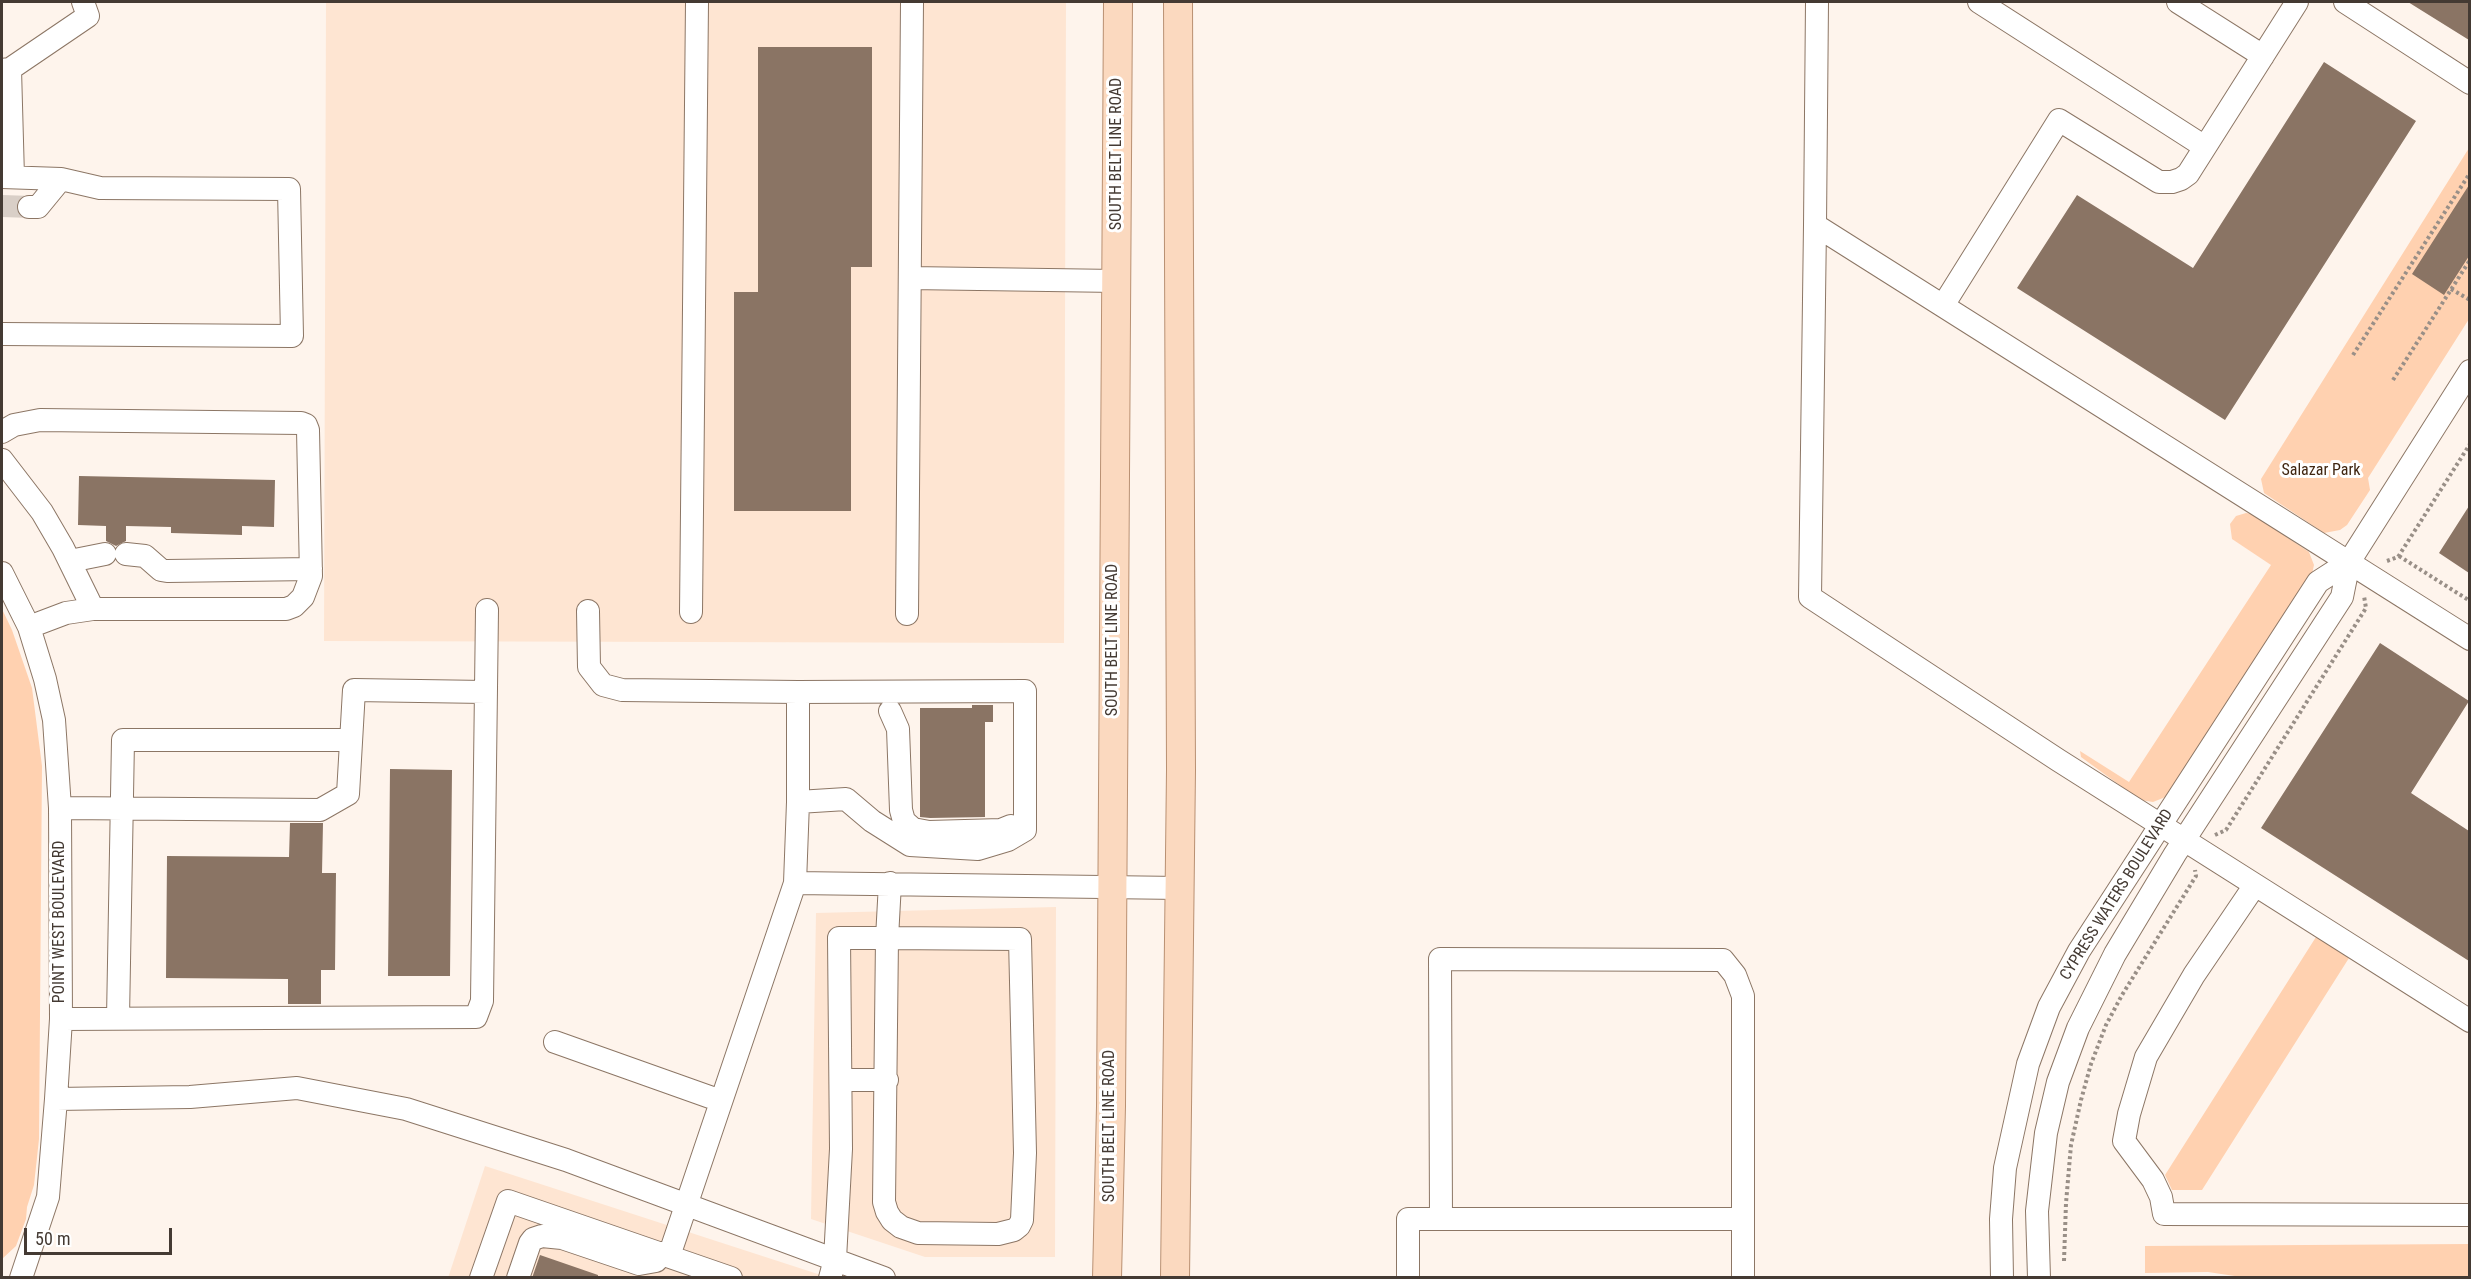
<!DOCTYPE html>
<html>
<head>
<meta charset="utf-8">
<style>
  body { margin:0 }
  #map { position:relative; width:2471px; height:1279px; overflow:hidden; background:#fef4ec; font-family:"Roboto Condensed",sans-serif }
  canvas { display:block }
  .frame { position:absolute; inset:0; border:3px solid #443a33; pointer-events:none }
  .scale { position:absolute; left:24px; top:1228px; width:148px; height:27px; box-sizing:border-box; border:3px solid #443a33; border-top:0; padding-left:8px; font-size:18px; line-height:21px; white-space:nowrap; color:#443a33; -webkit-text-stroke:4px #fff; paint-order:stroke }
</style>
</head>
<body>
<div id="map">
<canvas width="2471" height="1279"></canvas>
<div class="frame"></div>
<div class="scale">50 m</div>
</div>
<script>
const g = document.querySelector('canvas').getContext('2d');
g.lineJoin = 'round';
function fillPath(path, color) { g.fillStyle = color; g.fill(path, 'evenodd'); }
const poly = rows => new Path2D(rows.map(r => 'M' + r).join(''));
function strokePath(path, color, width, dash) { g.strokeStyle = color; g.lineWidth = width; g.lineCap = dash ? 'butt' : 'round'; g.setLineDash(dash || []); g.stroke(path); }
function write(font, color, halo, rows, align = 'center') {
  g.font = font + ' "Roboto Condensed",sans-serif'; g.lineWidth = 6; g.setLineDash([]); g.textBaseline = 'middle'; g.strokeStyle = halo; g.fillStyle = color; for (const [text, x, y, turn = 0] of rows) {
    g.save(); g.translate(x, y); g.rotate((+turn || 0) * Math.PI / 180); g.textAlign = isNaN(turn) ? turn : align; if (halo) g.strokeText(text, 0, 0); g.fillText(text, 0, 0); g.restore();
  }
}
fillPath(poly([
  [326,2,1066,2,1064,643,324,641],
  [1056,907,1055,1257,925,1257,811,1219,816,913],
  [485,1166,827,1277,448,1278]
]), '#fee5d2');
fillPath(poly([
  [2469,148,2469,319,2368,478,2370,490,2347,525,2340,530,2324,533,2264,493,2261,479],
  [2246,513,2252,514,2309,552,2314,565,2312,574,2168,796,2153,802,2140,800,2081,757,2080,751,2129,782,2271,565,2232,539,2230,524,2236,516],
  [2,609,12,630,32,688,42,766,39,1139,34,1185,27,1207,26,1219,16,1246,2,1259],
  [2316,937,2349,958,2202,1190,2172,1190,2165,1175],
  [2469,1244,2469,1277,2248,1278,2208,1272,2145,1273,2145,1246]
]), '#ffd1b0');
fillPath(poly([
  [2408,2,2469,2,2469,40],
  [758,47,872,47,872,267,851,267,851,511,734,511,734,292,758,292],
  [2324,62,2416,121,2225,420,2017,288,2077,195,2193,268],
  [2469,185,2469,256,2444,295,2412,274],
  [79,476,275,480,274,527,242,526,242,535,171,533,171,527,126,526,126,541,116,546,106,541,106,526,78,525],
  [2469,506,2469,573,2439,553],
  [2380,643,2469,701,2411,793,2469,831,2469,961,2261,828],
  [972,705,993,705,993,722,985,722,985,817,930,818,920,817,920,708,972,708],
  [390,769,452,770,450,976,388,976],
  [290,823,323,823,322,873,336,873,335,970,321,970,321,1004,288,1004,288,979,166,978,167,856,289,857],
  [540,1255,598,1275,598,1278,532,1278]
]), '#8a7464');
strokePath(poly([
  [2,206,29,207]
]), '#d9cfc7', 22, [22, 11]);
const minor = poly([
  [1817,2,1815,225,2470,639],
  [1979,2,2205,147],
  [2178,2,2263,56],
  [2345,2,2470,83],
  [10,69,13,177],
  [2,70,10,69,88,16,83,2],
  [2,177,61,179,100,188,289,189,292,336,2,334],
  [29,207,38,207,61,179],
  [1815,225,1810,597,2058,760,2470,1021],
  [910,278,1117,281],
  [1944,304,2059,120,2159,182,2172,182,2181,179,2188,174,2297,2],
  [2,432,14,425,40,420,301,423,306,425,308,430,311,576,303,597,294,606,286,609,93,609,66,613,29,627],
  [2,460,42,512,63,548,93,609],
  [126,554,145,556,161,570,167,571,311,569],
  [70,561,105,554],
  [2,573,29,627,45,679,54,720,60,808,61,1019,56,1099,48,1197,21,1278],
  [588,611,589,667,603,685,622,690,798,692,798,802,795,883],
  [691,612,697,2],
  [907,614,912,2],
  [798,692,1025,691,1025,830,1008,840,978,849,910,845,872,821,846,799,798,802],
  [890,711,898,729,901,810,904,821,913,829,929,832,1001,830,1011,826],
  [60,808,320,810,348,794,354,690,485,692],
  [2255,885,2194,975,2146,1057,2129,1114,2124,1141,2153,1180,2161,1197,2164,1214,2470,1215],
  [887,938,1020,939,1025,1153,1022,1220,1019,1226,1014,1230,998,1234,918,1233,901,1227,892,1220,887,1212,884,1202,887,938],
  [118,1018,123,740,351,740],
  [61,1019,476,1017,482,1001,487,610],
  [555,1042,721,1101],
  [841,1080,887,1080],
  [56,1099,190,1097,297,1088,406,1109,566,1160,884,1278],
  [1441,1219,1743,1219],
  [669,1256,795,883,1180,888],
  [481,1278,508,1201,731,1278],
  [518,1278,530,1243,533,1239,542,1236,562,1238,639,1264,656,1261,662,1253],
  [830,1278,835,1259,841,1149,839,938,887,938,890,883],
  [1408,1278,1408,1219,1441,1219,1440,959,1723,960,1735,975,1743,996,1743,1278],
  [2002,1278,2001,1219,2005,1168,2028,1064,2049,1007,2079,951,2318,582,2349,562],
  [2039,1278,2037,1211,2046,1133,2058,1082,2078,1028,2115,954,2175,854,2342,597,2349,562,2470,371]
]);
const major = poly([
  [1107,1278,1111,1106,1118,2],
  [1175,1278,1181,770,1178,2]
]);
strokePath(minor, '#8c7665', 24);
strokePath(major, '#b99072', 30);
strokePath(poly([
  [2451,289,2470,300],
  [2353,355,2470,173],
  [2393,380,2470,260],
  [2399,556,2470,601],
  [2387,561,2398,557,2470,444],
  [2215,835,2226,830,2366,608,2364,596],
  [2064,1261,2066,1203,2071,1145,2081,1100,2091,1064,2106,1025,2122,995,2196,876,2195,870]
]), '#998f87', 4, [3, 3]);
strokePath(minor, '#fff', 22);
strokePath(major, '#fbd9bf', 28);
write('16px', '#443a33', '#fff', [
  ["SOUTH BELT LINE ROAD",1117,154,-90],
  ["SOUTH BELT LINE ROAD",1113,640,-90],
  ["CYPRESS WATERS BOULEVARD",2117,895,-58],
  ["POINT WEST BOULEVARD",60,922,-90],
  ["SOUTH BELT LINE ROAD",1110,1126,-90]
]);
write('16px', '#402611', '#fff', [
  ["Salazar Park",2321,471]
]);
</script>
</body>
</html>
